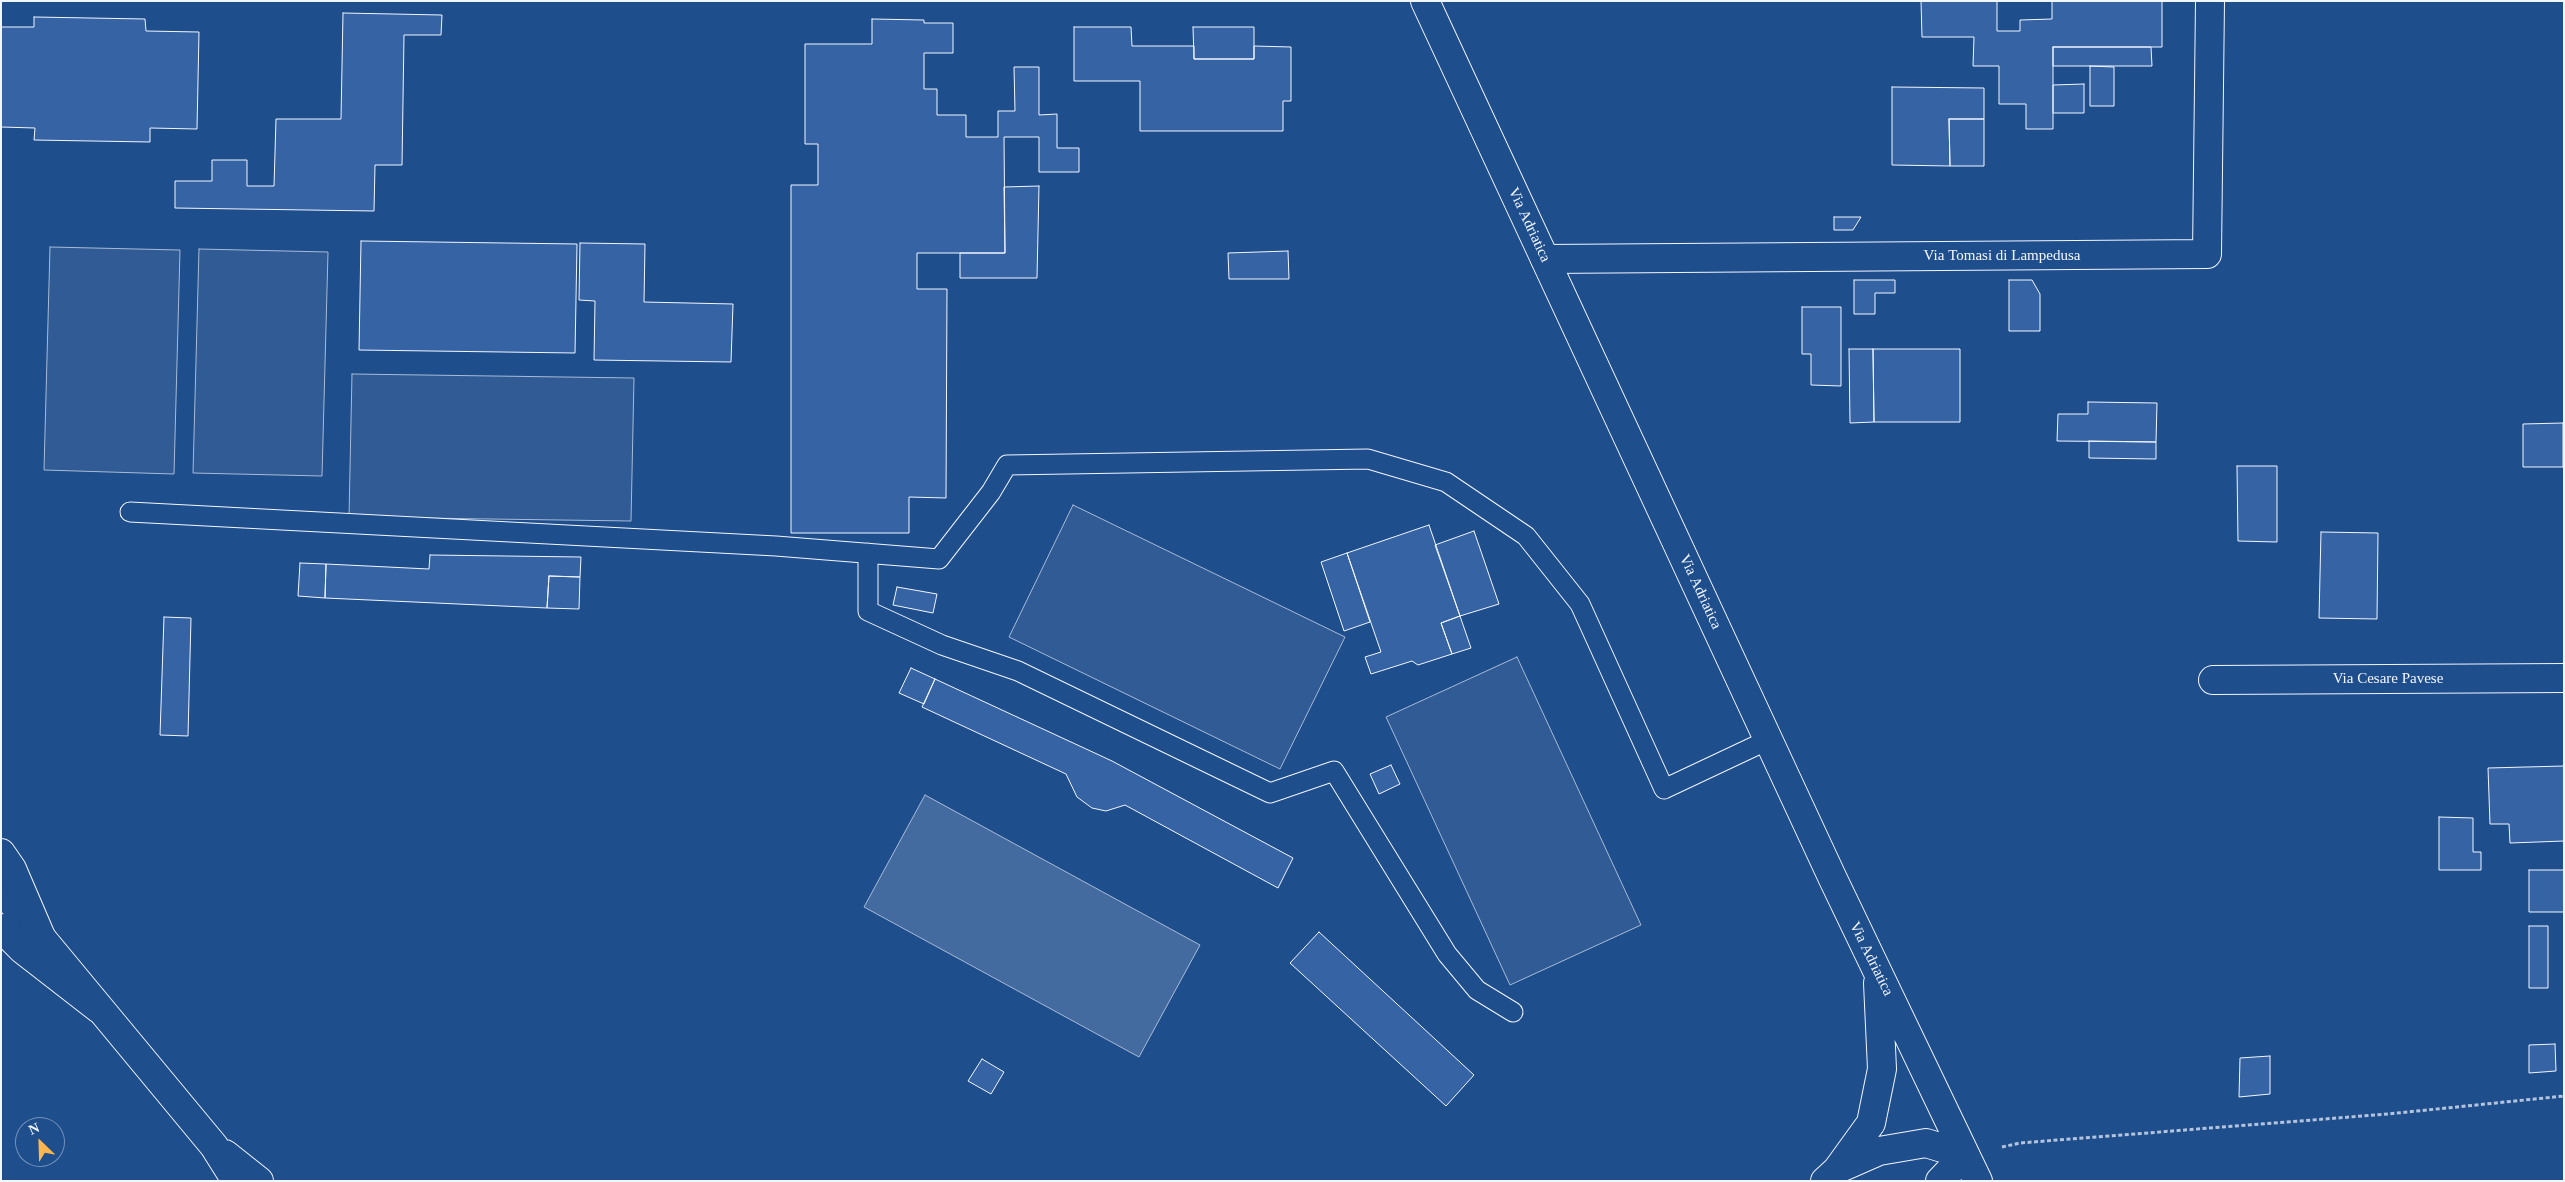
<!DOCTYPE html>
<html>
<head>
<meta charset="utf-8">
<style>
  body { margin:0 }
  #map { position:relative; width:2565px; height:1182px; overflow:hidden; background:#1f4e8c; font-family:Georgia,serif }
  canvas { display:block }
  .frame { position:absolute; inset:0; border:2px solid #f2f6ff; pointer-events:none }
  .north { position:absolute; left:15px; top:1117px; width:50px; height:50px; box-sizing:border-box; background:#1f4e8c; border:1px solid #7391ba; border-radius:50%; rotate:336deg; font-size:14px; font-weight:700; line-height:20px; text-align:center; color:#f2f6ff }
  .north::after { content:''; display:block; margin:auto; width:18px; height:22px; background:#ffb74d; clip-path:polygon(50% 0,100% 100%,50% 72%,0 100%) }
</style>
</head>
<body>
<div id="map">
<canvas width="2565" height="1182"></canvas>
<div class="frame"></div>
<div class="north">N</div>
</div>
<script>
const g = document.querySelector('canvas').getContext('2d');
g.lineJoin = 'round';
function fillPath(path, color) { g.fillStyle = color; g.fill(path, 'evenodd'); }
const poly = rows => new Path2D(rows.map(r => 'M' + r).join(''));
function strokePath(path, color, width, dash) { g.strokeStyle = color; g.lineWidth = width; g.lineCap = dash ? 'butt' : 'round'; g.setLineDash(dash || []); g.stroke(path); }
function write(font, color, halo, rows, align = 'center') {
  g.font = font + ' Georgia,serif'; g.lineWidth = 4; g.setLineDash([]); g.textBaseline = 'middle'; g.strokeStyle = halo; g.fillStyle = color; for (const [text, x, y, turn = 0] of rows) {
    g.save(); g.translate(x, y); g.rotate((+turn || 0) * Math.PI / 180); g.textAlign = isNaN(turn) ? turn : align; if (halo) g.strokeText(text, 0, 0); g.fillText(text, 0, 0); g.restore();
  }
}
const built = poly([
  [50,247,180,250,174,474,44,470,50,247],
  [199,249,328,252,322,476,193,473,199,249],
  [352,374,634,378,631,521,349,517,352,374],
  [1073,505,1345,637,1280,769,1009,637,1073,505],
  [1517,657,1641,925,1510,985,1386,717,1517,657]
]);
fillPath(built, '#305b95');
strokePath(built, '#a8bbd7', 1);
const water = poly([
  [925,795,1200,945,1139,1057,864,907,925,795]
]);
fillPath(water, '#446ba0');
strokePath(water, '#a8bbd7', 1);
const building = poly([
  [1921,1,1997,1,1997,31,2020,31,2020,20,2052,19,2052,1,2162,1,2162,47,2053,47,2053,129,2026,129,2026,104,1999,104,1999,66,1973,66,1974,37,1922,37,1921,1],
  [343,13,442,15,441,35,404,35,402,165,375,165,374,211,175,208,175,181,212,181,212,160,247,160,247,186,274,186,276,119,341,119,343,13],
  [34,17,145,19,146,31,199,32,197,129,150,128,150,142,34,140,35,128,1,127,1,27,34,27,34,17],
  [872,19,924,20,924,23,953,23,953,53,924,53,924,89,937,89,937,115,966,115,966,137,998,137,998,111,1015,111,1014,67,1039,67,1039,115,1057,114,1057,148,1079,148,1079,172,1039,172,1039,137,1004,137,1005,253,917,253,917,289,947,289,946,498,909,497,909,533,791,533,791,185,818,185,818,144,805,144,805,44,872,44,872,19],
  [1074,27,1131,27,1132,46,1194,46,1194,59,1254,59,1254,46,1291,47,1291,101,1283,101,1283,131,1140,131,1140,81,1074,81,1074,27],
  [1193,27,1254,27,1254,59,1194,59,1193,27],
  [2053,47,2151,47,2152,66,2053,66,2053,47],
  [2090,66,2114,67,2114,106,2090,106,2090,66],
  [2084,84,2084,113,2053,113,2053,85,2084,84],
  [1892,87,1984,88,1984,119,1949,119,1950,166,1892,165,1892,87],
  [1949,119,1984,119,1984,166,1950,166,1949,119],
  [1039,186,1037,278,960,278,960,253,1005,253,1004,187,1039,186],
  [1834,217,1861,217,1853,230,1834,230,1834,217],
  [361,241,577,244,575,353,359,350,361,241],
  [580,243,645,244,644,302,733,304,731,362,594,360,595,301,579,300,580,243],
  [1288,251,1289,279,1229,279,1228,253,1288,251],
  [1854,280,1895,280,1895,293,1875,293,1875,314,1854,314,1854,280],
  [2009,280,2032,280,2040,294,2040,331,2009,331,2009,280],
  [1802,307,1841,307,1841,386,1811,385,1811,354,1802,354,1802,307],
  [1849,349,1873,349,1874,422,1850,423,1849,349],
  [1873,349,1960,349,1960,422,1874,422,1873,349],
  [2088,402,2157,403,2156,442,2057,441,2058,414,2088,414,2088,402],
  [2563,423,2563,467,2523,467,2523,424,2563,423],
  [2089,441,2156,442,2156,459,2089,458,2089,441],
  [2237,466,2277,466,2277,542,2238,541,2237,466],
  [1429,525,1460,616,1441,623,1452,654,1418,665,1412,661,1371,674,1365,657,1381,652,1347,553,1429,525],
  [1474,531,1499,604,1460,616,1435,545,1474,531],
  [2321,532,2378,533,2377,619,2319,618,2321,532],
  [1347,553,1370,622,1344,631,1321,562,1347,553],
  [430,555,581,557,580,577,549,576,547,608,325,598,326,564,429,569,430,555],
  [300,563,326,564,325,598,298,596,300,563],
  [549,576,580,577,579,609,547,608,549,576],
  [897,587,937,594,933,613,893,605,897,587],
  [1460,616,1471,648,1452,654,1441,623,1460,616],
  [164,617,191,618,188,736,160,735,164,617],
  [911,668,935,679,924,704,899,693,911,668],
  [935,679,1112,761,1293,858,1278,888,1125,805,1106,811,1092,808,1077,797,1066,774,922,707,935,679],
  [1391,765,1400,784,1379,794,1370,774,1391,765],
  [2564,766,2564,841,2510,843,2509,824,2490,824,2488,768,2564,766],
  [2439,817,2473,818,2473,852,2481,852,2481,870,2439,870,2439,817],
  [2529,870,2564,870,2564,912,2529,912,2529,870],
  [2529,926,2548,926,2548,988,2529,988,2529,926],
  [1319,932,1474,1075,1446,1106,1290,963,1319,932],
  [2555,1044,2556,1071,2529,1073,2529,1045,2555,1044],
  [2270,1056,2270,1094,2239,1097,2240,1058,2270,1056],
  [982,1059,1004,1072,991,1094,968,1081,982,1059]
]);
fillPath(building, '#3563a3');
strokePath(building, '#f2f6ff', 1);
const service = poly([
  [130,512,776,546,939,559,991,492,1007,465,1368,459,1446,482,1526,536,1580,604,1664,789,1768,740],
  [868,553,868,611,942,645,1018,671,1270,793,1334,771,1447,954,1477,990,1513,1012]
]);
const minor = poly([
  [1545,259,2207,254,2210,1],
  [2213,680,2564,678]
]);
const tertiary = poly([
  [1425,1,1833,879,1978,1181],
  [1,889,214,1146,236,1181],
  [225,1154,259,1181],
  [1838,1169,1879,1151,1926,1143,1965,1155],
  [1825,1181,1837,1170,1871,1123,1882,1069,1878,983],
  [1940,1181,1965,1155]
]);
const trunk = poly([
  [1,853,12,869,42,939],
  [1,928,23,950,99,1009]
]);
strokePath(service, '#f2f6ff', 21);
strokePath(minor, '#f2f6ff', 30);
strokePath(tertiary, '#f2f6ff', 30);
strokePath(trunk, '#f2f6ff', 30);
strokePath(poly([
  [2002,1147,2020,1143,2388,1114,2564,1096]
]), '#b3c4dc', 3, [4, 2.5]);
strokePath(service, '#1f4e8c', 19);
strokePath(minor, '#1f4e8c', 28);
strokePath(tertiary, '#1f4e8c', 28);
strokePath(trunk, '#1f4e8c', 28);
write('15px', '#f2f6ff', '#1f4e8c', [
  ["Via Adriatica",1529,225,65],
  ["Via Tomasi di Lampedusa",2002,256],
  ["Via Adriatica",1700,592,65],
  ["Via Cesare Pavese",2388,679],
  ["Via Adriatica",1871,959,64]
]);
</script>
</body>
</html>
